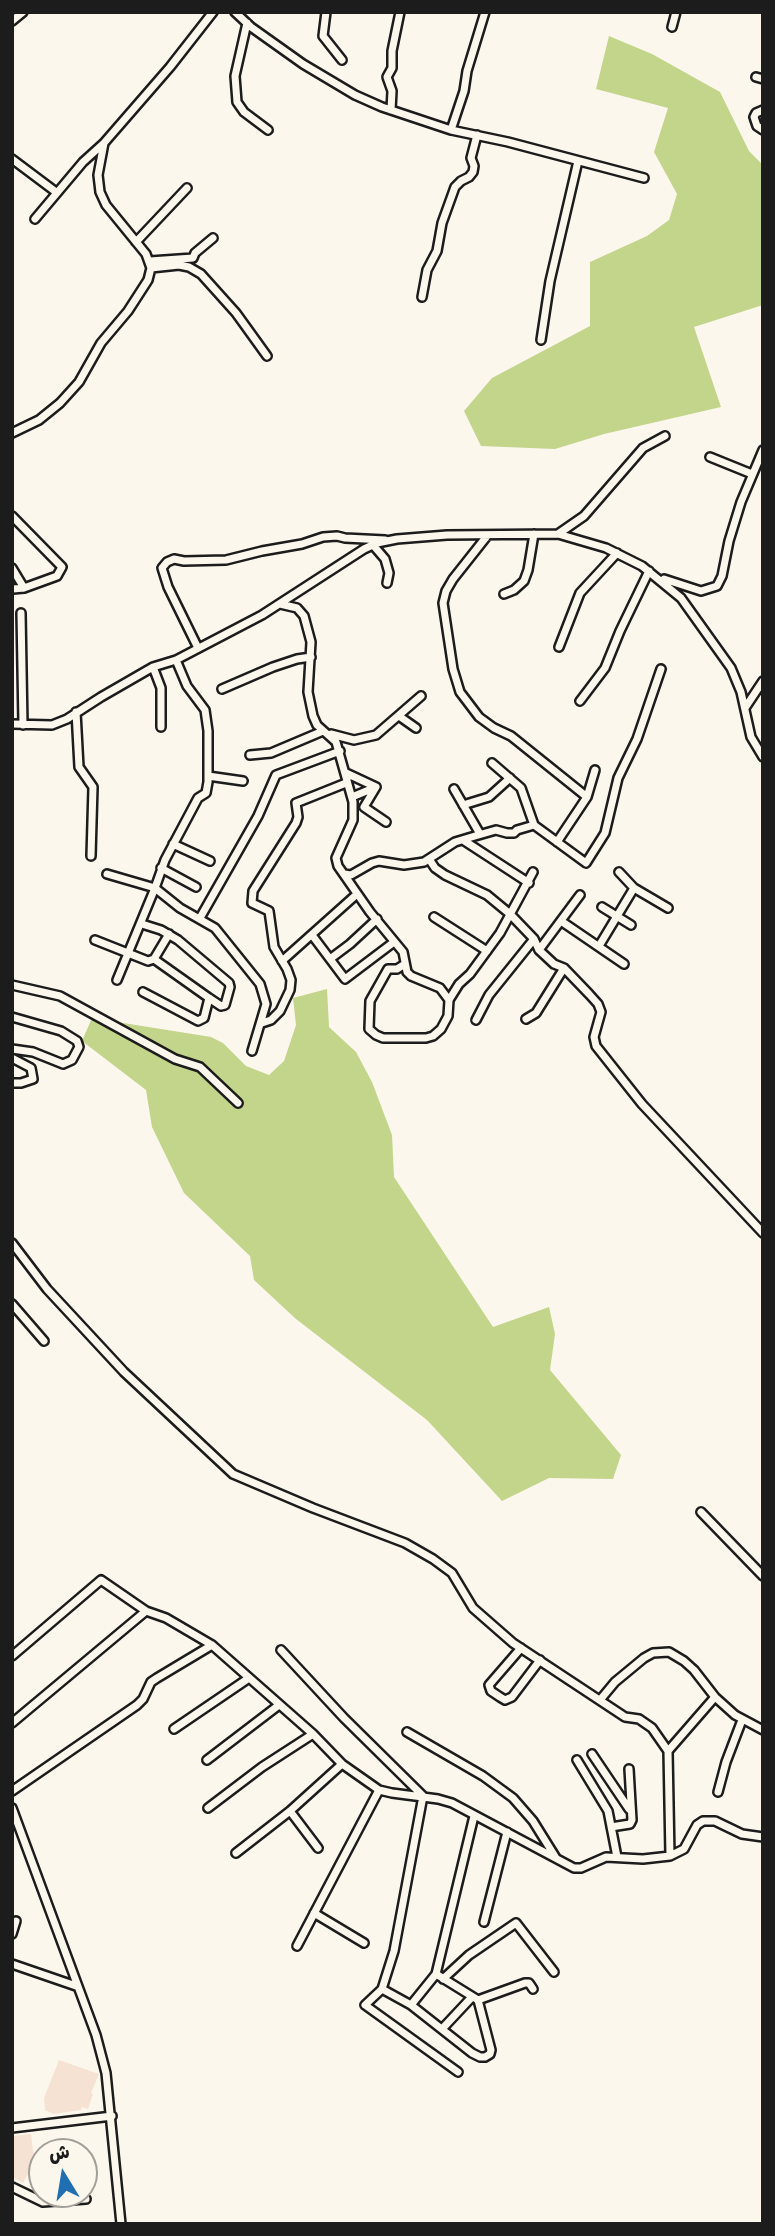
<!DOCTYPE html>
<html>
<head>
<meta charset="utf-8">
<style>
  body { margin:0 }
  #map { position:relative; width:775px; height:2236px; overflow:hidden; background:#fbf7ec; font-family:"Balsamiq Sans","Playpen Sans Arabic",sans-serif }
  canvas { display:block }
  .frame { position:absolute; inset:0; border:14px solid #1c1c1c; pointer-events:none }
  .north { position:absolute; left:28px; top:2138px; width:70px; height:70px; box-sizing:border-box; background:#fbf7ec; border:2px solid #a29f99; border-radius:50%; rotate:349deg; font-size:19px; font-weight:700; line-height:28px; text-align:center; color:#1c1c1c }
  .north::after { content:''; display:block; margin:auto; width:24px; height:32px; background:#1f6fb2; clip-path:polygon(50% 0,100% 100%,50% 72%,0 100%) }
</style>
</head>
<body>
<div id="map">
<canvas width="775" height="2236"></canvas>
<div class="frame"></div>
<div class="north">ش</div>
</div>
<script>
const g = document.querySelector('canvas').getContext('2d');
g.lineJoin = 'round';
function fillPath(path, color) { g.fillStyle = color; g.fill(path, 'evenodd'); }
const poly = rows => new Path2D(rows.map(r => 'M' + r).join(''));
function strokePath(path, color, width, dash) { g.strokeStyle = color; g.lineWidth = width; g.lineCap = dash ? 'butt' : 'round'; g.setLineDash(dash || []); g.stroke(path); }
fillPath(poly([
  [59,2060,99,2074,91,2093,93,2094,88,2109,82,2107,81,2110,53,2114,45,2110,44,2098],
  [31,2134,35,2168,28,2174,23,2183,12,2177,12,2136]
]), '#f5e2d3');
fillPath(poly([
  [609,36,652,54,720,92,749,151,763,165,763,305,694,327,721,407,604,434,555,449,481,446,464,411,492,378,590,326,590,262,647,236,669,220,677,194,654,152,668,108,596,89],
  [327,989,329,1027,356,1052,372,1082,392,1135,394,1177,493,1327,549,1307,555,1334,550,1370,621,1455,613,1479,549,1478,502,1501,427,1420,296,1319,254,1280,250,1256,184,1193,152,1127,146,1090,82,1041,92,1018,211,1037,223,1043,246,1066,269,1075,284,1061,296,1025,293,998]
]), '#c2d58a');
const minor = poly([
  [235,12,251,27,303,64,355,95,382,107,451,130,508,142,644,178],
  [326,12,323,36,342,60],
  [12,21,23,12],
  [247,23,235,76,237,102,244,112,268,130],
  [672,27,676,12],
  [756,77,763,79],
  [391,110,392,91,387,77,392,68,392,51,400,12],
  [763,110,756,113,754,117,757,126,763,130],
  [451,130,464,91,467,71,485,12],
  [12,159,56,192],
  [35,219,83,162,104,143],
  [136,242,187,188],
  [150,261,193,258,195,253,213,238],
  [151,268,179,265,189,267,201,274,236,313,267,356],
  [422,297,427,270,437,251,442,223,455,187,461,181,469,177,473,172,474,166,471,158,477,135],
  [541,340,550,281,578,161],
  [12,433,39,420,60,403,79,382,101,343,128,311,148,280,151,268,146,254,106,205,100,192,98,175,104,143,170,67,213,12],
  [710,457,752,474],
  [12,516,62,567,57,576,24,588,13,589],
  [558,534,584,516,643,448,665,436],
  [487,536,453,579,446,591,443,603,453,669,460,692,479,717,494,728,511,736,587,797],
  [373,545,385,559,389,573,387,583],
  [12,568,24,588],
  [664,579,701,591,717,586,722,576,729,541,741,502,763,450],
  [504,594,514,590,524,581,528,570,534,534],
  [280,604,297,608,304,616,311,642,308,692,313,716,317,725,336,742,353,802,353,820,336,858,338,866,370,912,403,952,407,972,411,976,440,988,449,1000],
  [21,613,23,725],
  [559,647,580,593,617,553],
  [198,648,168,587,162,568,167,562,174,559,184,561,226,560,262,551,302,544,323,537,337,536,345,538,385,540],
  [176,660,187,686,205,710,208,731,208,782,206,793,198,798,165,860,155,888,180,908,215,928,260,984,266,1004,252,1051],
  [153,667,161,688,161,727],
  [222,689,273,667,297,659,311,657],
  [580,701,605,668,620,631,649,571],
  [745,708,763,681],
  [76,712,79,767,93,787,91,856],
  [399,716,416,728],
  [12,724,52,725,67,719,101,697,153,667,176,660,262,615,364,549,377,543,397,539,447,535,558,534,606,548,642,566,681,598,731,668,741,692,751,737,763,757],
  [331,734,354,740,376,735,421,696],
  [250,755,271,753,323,731],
  [492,763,521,788,534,825,586,863,605,833,618,778,637,739,661,669],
  [346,773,376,787,352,797],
  [208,776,243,781],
  [376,787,364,807,386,822],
  [454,789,480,834],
  [463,805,489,797,510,778],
  [463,840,529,883],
  [557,842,587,797,595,770],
  [173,844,210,861],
  [429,859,435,868,445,875,487,895,510,914,534,939,539,950,554,964,564,968,589,994,598,1004,601,1012,594,1037,596,1046,642,1104,763,1233],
  [161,868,196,887],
  [619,872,634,888,668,908],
  [107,874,155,888,117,980],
  [344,874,351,875,372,863,379,861,404,865,424,862,455,842,475,836,496,830,507,833,514,833,517,830,534,825],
  [602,907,631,925],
  [434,917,487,951],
  [200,918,258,816,276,775,340,751],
  [561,921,624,964],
  [312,935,345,979,394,942],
  [95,940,148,961,154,959,209,998,221,1006,225,1005,230,987,229,983,178,940,161,930,142,924],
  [599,946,634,888],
  [539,950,580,895],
  [154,959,169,934],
  [330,959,350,944,377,919],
  [282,961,357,894],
  [405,964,397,969,388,969,370,1001,369,1029,376,1035,383,1038,426,1038,433,1036,441,1029,448,1016,449,1000,459,984,470,974,500,933,533,872],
  [12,985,60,996,175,1059,200,1067,238,1103],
  [143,992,198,1021,204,1018,209,998],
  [12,1017,61,1031,77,1041,79,1047,72,1060,63,1064,33,1052,12,1049],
  [526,1019,536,1013,564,968],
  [476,1020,489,995,534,939],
  [262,1023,271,1020,280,1011,290,990,291,980,287,969,274,947,269,911,252,903,253,891,296,823,298,817,296,803,346,783,347,780],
  [12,1058,31,1068,33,1079,21,1083,12,1083],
  [12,1243,47,1289,124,1372,233,1474,313,1508,405,1543,433,1559,452,1573,473,1608,513,1643,625,1717,639,1719,652,1728,668,1751,670,1856],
  [12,1304,44,1341],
  [701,1512,763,1576],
  [521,1648,489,1685,491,1691,500,1697,505,1700,512,1697,540,1660],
  [281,1650,344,1718,423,1796,394,1951,382,1989,411,2005,436,1974],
  [12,1656,101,1580,146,1611,166,1618,212,1645,313,1734,342,1764,379,1790,392,1793,438,1799,452,1803,574,1868,581,1868,606,1857,643,1859,670,1856,684,1849,697,1825,703,1821,715,1821,742,1834,763,1837],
  [600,1700,615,1682,644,1658,653,1653,669,1652,684,1661,694,1670,715,1697,735,1715,763,1730],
  [12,1723,146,1611],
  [174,1729,249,1678],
  [407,1732,483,1776,513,1798,533,1821,556,1858],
  [668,1751,715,1697],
  [592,1754,629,1809],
  [207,1760,279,1705],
  [577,1760,608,1811,617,1857],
  [12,1791,137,1705,143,1699,151,1682,157,1678,212,1645],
  [718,1792,726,1762,742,1720],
  [12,1808,96,2035,106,2073,121,2224],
  [208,1808,262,1767,313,1734],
  [290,1811,318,1848],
  [474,1816,436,1974,478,2000,525,1983,529,1983,533,1989],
  [611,1827,630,1824,632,1820,629,1769],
  [236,1853,290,1811,342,1764],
  [314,1913,364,1943],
  [484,1922,507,1832],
  [12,1934,16,1921],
  [297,1946,379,1790],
  [12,1964,76,1986],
  [443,1979,469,1955,516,1923,554,1972],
  [382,1989,365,2005,458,2072],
  [411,2005,472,2053,480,2057,485,2057,490,2054,491,2050,478,2000],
  [442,2029,472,1997],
  [12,2128,112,2116],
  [12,2187,43,2202,86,2199]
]);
strokePath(minor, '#1c1c1c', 12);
strokePath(minor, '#fbf7ec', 7);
</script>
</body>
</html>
